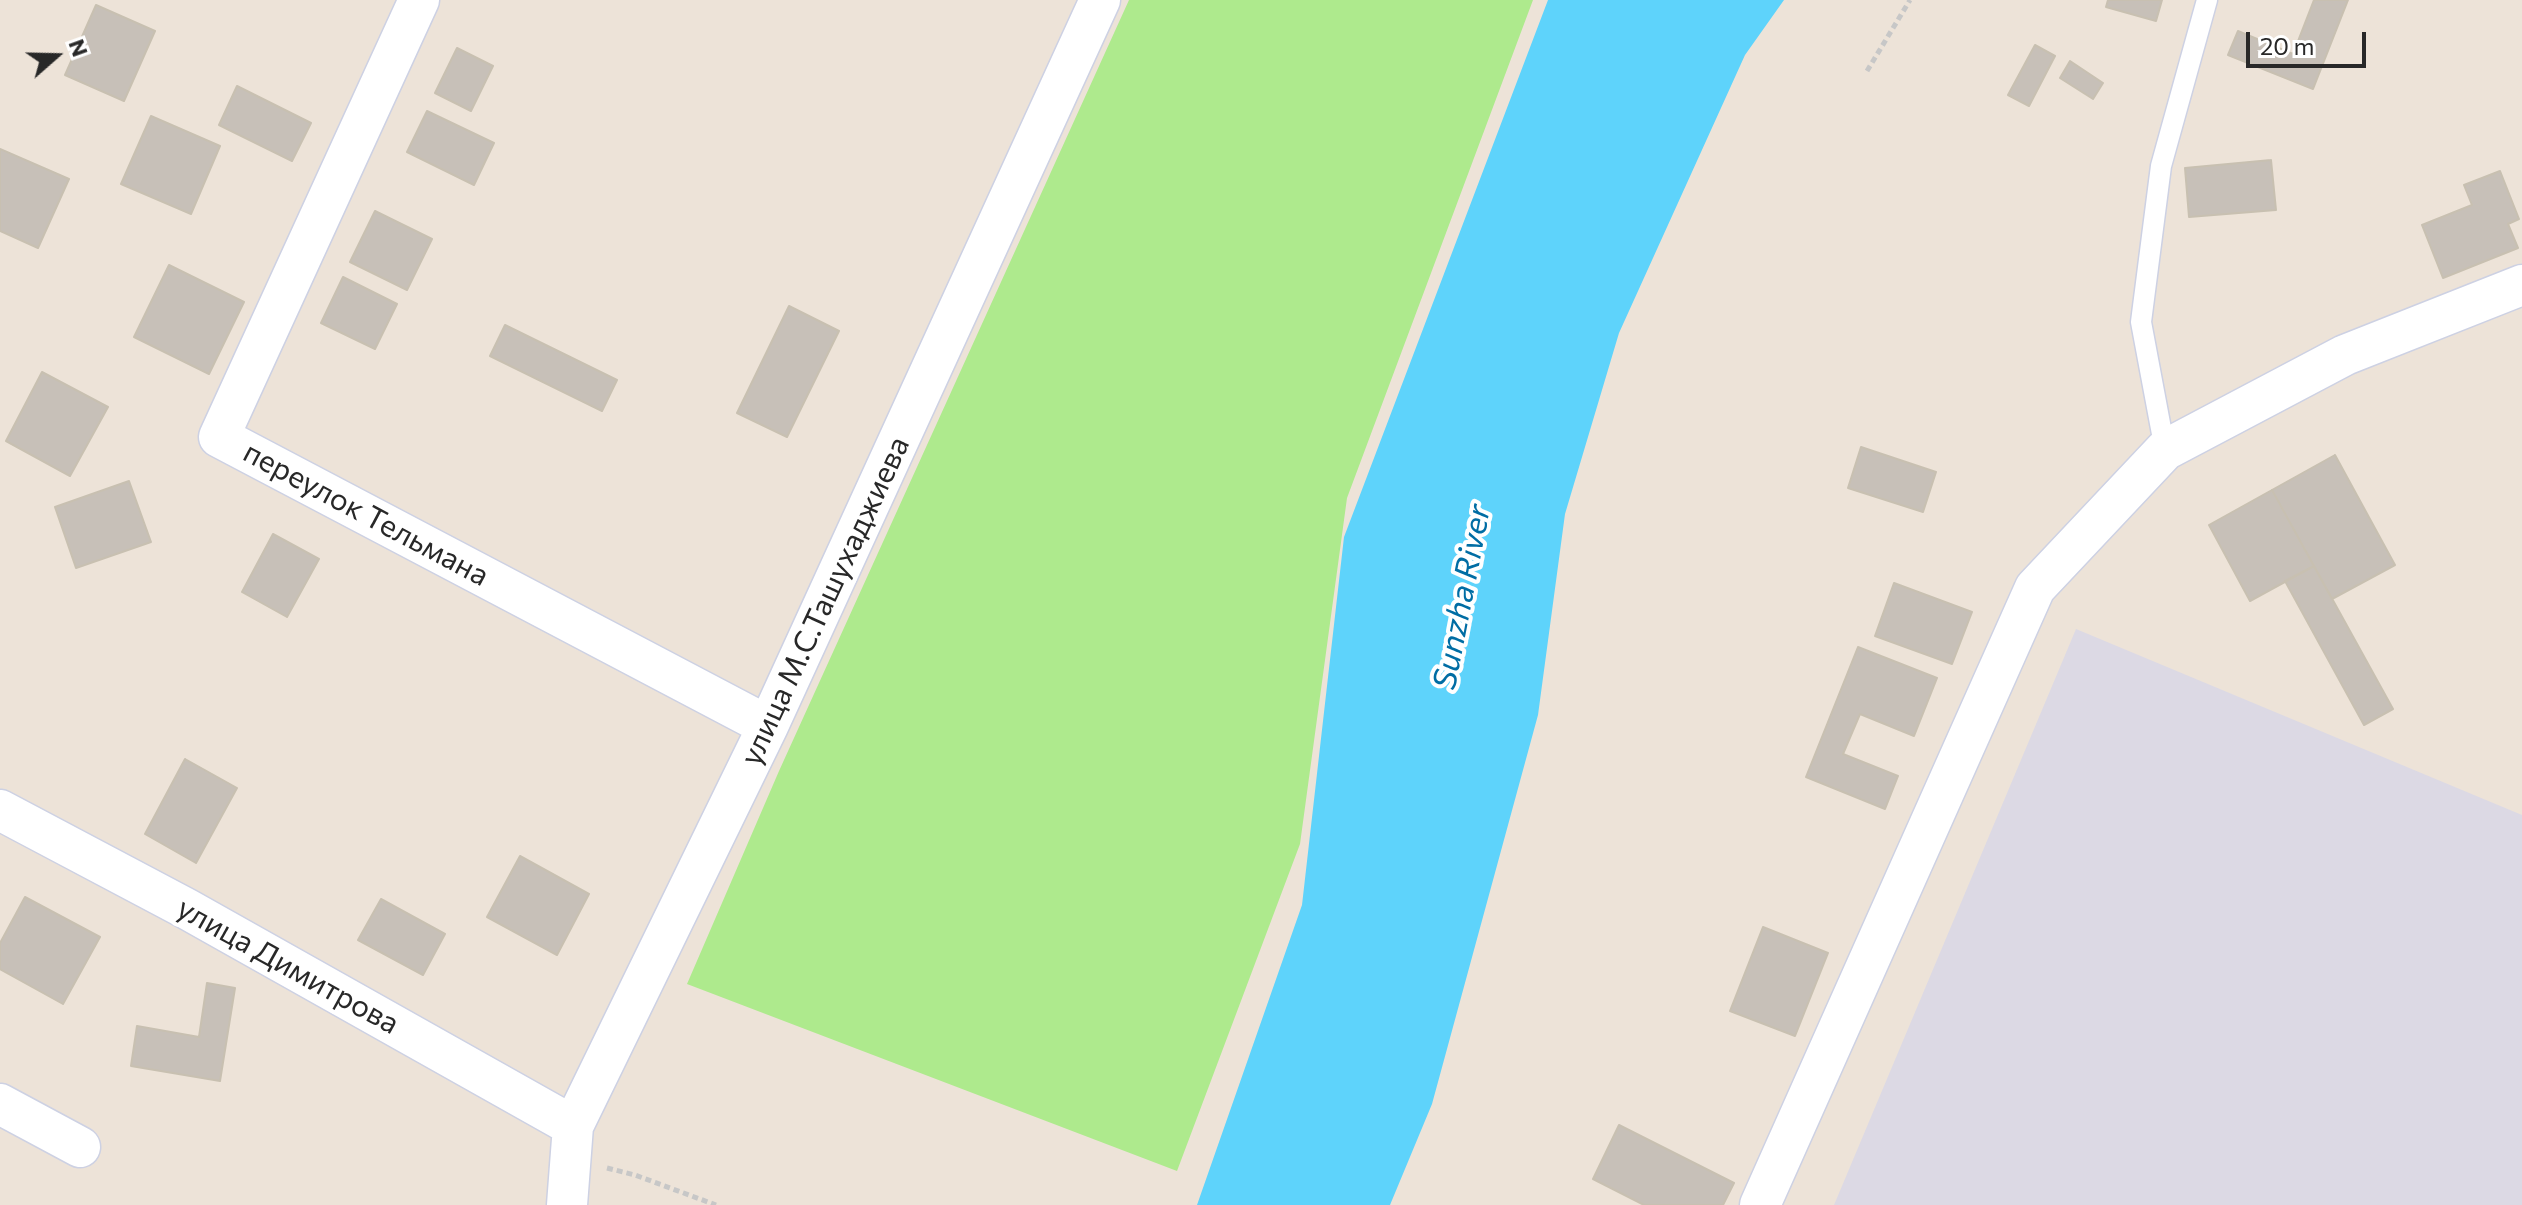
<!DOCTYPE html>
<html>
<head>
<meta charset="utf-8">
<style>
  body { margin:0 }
  #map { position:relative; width:2522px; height:1205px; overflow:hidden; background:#ede3d8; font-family:Commissioner,sans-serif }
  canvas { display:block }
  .north { position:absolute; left:16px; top:16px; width:80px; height:80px; -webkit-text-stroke:6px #fff; paint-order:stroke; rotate:70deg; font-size:22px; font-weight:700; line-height:32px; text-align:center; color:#282828 }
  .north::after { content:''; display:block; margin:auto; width:28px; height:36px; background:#282828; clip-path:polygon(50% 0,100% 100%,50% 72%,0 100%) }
  .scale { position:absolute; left:2246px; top:32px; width:120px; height:36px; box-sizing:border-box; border:4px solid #282828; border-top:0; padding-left:10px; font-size:24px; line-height:28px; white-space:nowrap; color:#282828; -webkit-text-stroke:6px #fff; paint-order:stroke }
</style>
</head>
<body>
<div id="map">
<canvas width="2522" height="1205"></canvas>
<div class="north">N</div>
<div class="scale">20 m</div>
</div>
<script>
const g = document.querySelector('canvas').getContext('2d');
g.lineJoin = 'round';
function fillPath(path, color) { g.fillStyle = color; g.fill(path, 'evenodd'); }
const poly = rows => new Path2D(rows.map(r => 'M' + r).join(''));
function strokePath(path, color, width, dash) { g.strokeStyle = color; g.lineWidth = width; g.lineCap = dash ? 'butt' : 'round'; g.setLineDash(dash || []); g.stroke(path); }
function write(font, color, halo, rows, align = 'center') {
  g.font = font + ' Commissioner,sans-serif'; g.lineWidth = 8; g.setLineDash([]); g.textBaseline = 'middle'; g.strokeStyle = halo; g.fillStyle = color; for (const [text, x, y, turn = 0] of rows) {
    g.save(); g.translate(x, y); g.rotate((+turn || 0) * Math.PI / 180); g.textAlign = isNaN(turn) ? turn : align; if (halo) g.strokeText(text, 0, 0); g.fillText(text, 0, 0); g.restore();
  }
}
fillPath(poly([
  [2076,629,2522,815,2522,1205,1834,1205]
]), '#dcd9e4');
fillPath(poly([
  [1129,0,1533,0,1347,498,1300,844,1177,1171,687,984,779,771]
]), '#aeea8d');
fillPath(poly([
  [1548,0,1784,0,1745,55,1619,333,1565,514,1538,715,1432,1104,1390,1205,1197,1205,1302,905,1344,537]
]), '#5ed3fb');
const building = poly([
  [2108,0,2162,0,2156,21,2106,7,2108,0],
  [2314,0,2348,0,2313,89,2228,55,2238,31,2293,54,2314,0],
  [96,5,155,31,124,101,65,75,96,5],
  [2035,45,2055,56,2029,106,2008,95,2035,45],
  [457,48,493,66,471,111,435,93,457,48],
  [2070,61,2103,83,2093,99,2060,78,2070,61],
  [237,86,311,123,292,161,219,125,237,86],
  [427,111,494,143,474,185,407,152,427,111],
  [151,116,220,146,191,214,121,184,151,116],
  [0,149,69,179,38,248,0,231,0,149],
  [2271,160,2276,210,2189,217,2185,168,2271,160],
  [2500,171,2519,219,2508,224,2518,248,2443,278,2422,225,2472,205,2464,185,2500,171],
  [375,211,432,239,407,290,350,262,375,211],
  [169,265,244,302,209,374,134,337,169,265],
  [343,277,397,304,375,349,321,323,343,277],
  [789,306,839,331,787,437,737,413,789,306],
  [505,325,617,380,602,411,490,356,505,325],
  [42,372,108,407,70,476,6,441,42,372],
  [1861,447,1936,472,1923,512,1848,488,1861,447],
  [2335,455,2395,565,2332,599,2272,490,2335,455],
  [129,481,151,542,76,568,55,507,129,481],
  [2272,490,2314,566,2250,601,2209,525,2272,490],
  [273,534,319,559,287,617,242,592,273,534],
  [2314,566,2393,709,2364,725,2285,581,2314,566],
  [1894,583,1972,612,1952,664,1875,636,1894,583],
  [1858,647,1937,678,1914,736,1860,714,1843,754,1898,776,1885,809,1806,777,1858,647],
  [185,759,237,788,196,863,145,834,185,759],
  [520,856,589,894,557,955,487,917,520,856],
  [25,897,100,937,63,1004,0,969,0,943,25,897],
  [381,899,445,934,423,975,358,940,381,899],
  [1763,927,1828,953,1795,1036,1730,1011,1763,927],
  [207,983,235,988,220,1081,131,1066,137,1026,199,1037,207,983],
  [1619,1125,1734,1183,1723,1205,1644,1205,1593,1179,1619,1125]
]);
fillPath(building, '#c7c0b8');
strokePath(building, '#c8c0b1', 2);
const service = poly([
  [2165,450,2141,322,2161,166,2207,0]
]);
const minor = poly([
  [419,0,219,437,768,726],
  [0,810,187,909,573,1126],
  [0,1104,80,1147],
  [567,1205,573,1126,768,726,1100,0],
  [1760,1205,2035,588,2165,450,2345,355,2522,285]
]);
strokePath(service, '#cdd1e3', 23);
strokePath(minor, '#cdd1e3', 43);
strokePath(poly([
  [1867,71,1910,0],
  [607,1168,635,1175,716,1205]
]), '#c7c7c7', 5, [6, 4]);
strokePath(service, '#fff', 20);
strokePath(minor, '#fff', 40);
write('30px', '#282828', '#fff', [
  ["переулок Тельмана",366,514,28],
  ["улица М.С.Ташухаджиева",825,601,-65],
  ["улица Димитрова",288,966,29]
]);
write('italic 32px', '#006da4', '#fff', [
  ["Sunzha River",1462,597,-79]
]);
</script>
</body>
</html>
